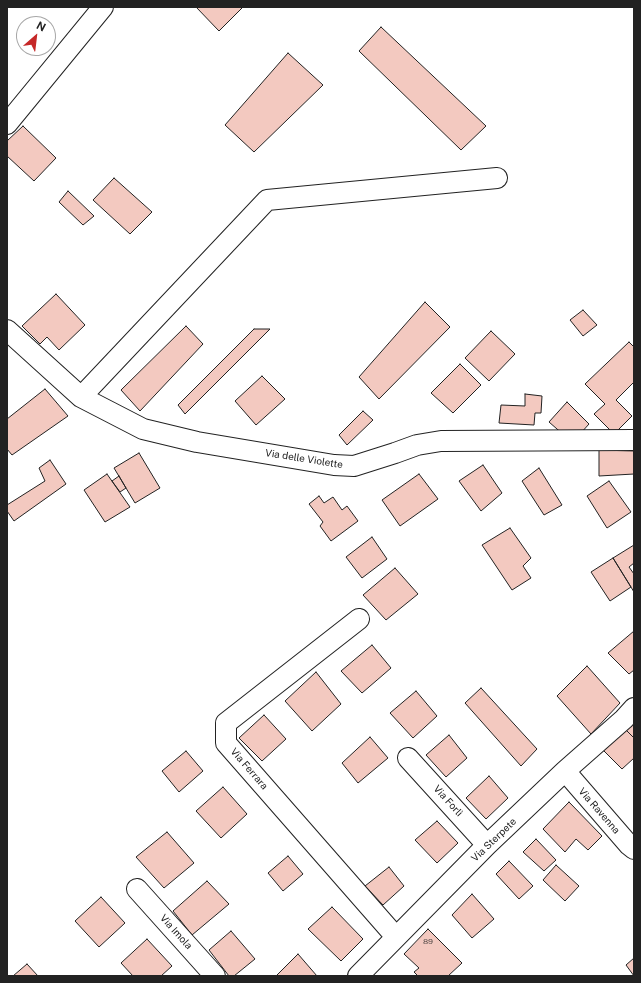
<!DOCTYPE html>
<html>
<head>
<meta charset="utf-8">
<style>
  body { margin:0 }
  #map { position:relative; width:641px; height:983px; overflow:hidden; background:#fff; font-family:"Public Sans",sans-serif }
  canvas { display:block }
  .frame { position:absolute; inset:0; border:8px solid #222; pointer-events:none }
  .north { position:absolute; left:16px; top:16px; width:40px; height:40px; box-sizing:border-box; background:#fff; border:1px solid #a7a7a7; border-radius:50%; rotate:28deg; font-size:11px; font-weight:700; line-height:16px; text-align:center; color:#222 }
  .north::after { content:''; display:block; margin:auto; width:14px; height:18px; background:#c62828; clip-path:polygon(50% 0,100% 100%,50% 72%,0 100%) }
</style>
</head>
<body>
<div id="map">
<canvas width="641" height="983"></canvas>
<div class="frame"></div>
<div class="north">N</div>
</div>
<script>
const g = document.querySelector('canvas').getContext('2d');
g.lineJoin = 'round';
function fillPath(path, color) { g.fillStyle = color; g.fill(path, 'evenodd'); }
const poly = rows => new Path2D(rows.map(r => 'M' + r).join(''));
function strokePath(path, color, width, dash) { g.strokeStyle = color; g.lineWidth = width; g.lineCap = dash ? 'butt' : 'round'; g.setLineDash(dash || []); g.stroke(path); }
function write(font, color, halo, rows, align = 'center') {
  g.font = font + ' "Public Sans",sans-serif'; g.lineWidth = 3; g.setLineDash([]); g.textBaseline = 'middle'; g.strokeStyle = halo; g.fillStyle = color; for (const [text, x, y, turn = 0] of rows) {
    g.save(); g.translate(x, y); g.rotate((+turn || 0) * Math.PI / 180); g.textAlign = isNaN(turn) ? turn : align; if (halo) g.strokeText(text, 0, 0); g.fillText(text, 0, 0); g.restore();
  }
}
const building = poly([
  [196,7,243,7,219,31,196,7],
  [381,27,486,126,461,150,359,51,381,27],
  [288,53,323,85,254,152,225,125,288,53],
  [23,126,56,158,34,181,7,156,7,141,23,126],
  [114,178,152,212,130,234,93,200,114,178],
  [68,191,94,216,83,225,59,202,68,191],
  [56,294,85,325,59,350,47,337,40,344,22,326,56,294],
  [425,302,450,327,379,399,359,377,425,302],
  [583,310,597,325,583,336,570,320,583,310],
  [186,326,203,344,140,411,121,390,186,326],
  [254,329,270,329,185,414,178,405,254,329],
  [491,331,515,354,489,381,465,358,491,331],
  [629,342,634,347,634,382,616,400,632,416,614,434,594,414,605,404,585,384,629,342],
  [460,364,481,385,453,413,431,393,460,364],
  [262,376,285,399,256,425,235,401,262,376],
  [45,389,68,416,12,455,7,449,7,419,45,389],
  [525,394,542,396,541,413,535,413,534,425,499,423,501,405,525,406,525,394],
  [567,402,589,424,580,434,565,436,549,422,567,402],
  [363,411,373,420,347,445,339,435,363,411],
  [599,450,634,451,634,474,599,476,599,450],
  [139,453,160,488,135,503,114,468,139,453],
  [50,460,66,484,14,521,7,511,7,505,45,481,39,468,50,460],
  [483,465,502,493,481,511,459,481,483,465],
  [539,468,562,505,544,515,522,481,539,468],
  [107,474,130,507,105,522,84,490,107,474],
  [419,474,438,499,400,526,382,500,419,474],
  [119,476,126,488,120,492,112,481,119,476],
  [609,481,631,512,607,528,587,496,609,481],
  [319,496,324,503,333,497,342,510,347,506,358,521,331,541,320,526,323,522,309,504,319,496],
  [510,528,531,558,523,566,531,578,512,590,482,545,510,528],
  [372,537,387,559,362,578,346,557,372,537],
  [634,545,634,563,629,567,634,574,634,592,613,558,634,545],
  [613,558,631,587,610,601,591,572,613,558],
  [395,568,418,594,386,620,363,595,395,568],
  [634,631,634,670,629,674,608,653,634,631],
  [372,645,391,668,362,693,341,671,372,645],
  [587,666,620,703,591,734,557,696,587,666],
  [316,672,341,704,312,731,285,701,316,672],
  [481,688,537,749,521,766,465,703,481,688],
  [416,691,437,716,413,738,390,713,416,691],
  [634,714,634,738,622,726,634,714],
  [264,715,286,739,262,761,239,738,264,715],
  [622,726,634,738,634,758,622,769,602,749,622,726],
  [449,735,467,758,446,777,426,755,449,735],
  [370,737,388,758,358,783,342,763,370,737],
  [186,751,203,771,179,792,162,771,186,751],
  [489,776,508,798,486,819,466,798,489,776],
  [223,787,247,814,221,838,196,811,223,787],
  [569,802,602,836,588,850,576,839,565,852,543,829,569,802],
  [437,821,458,843,437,863,415,840,437,821],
  [167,832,194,863,164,888,136,857,167,832],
  [536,839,556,860,544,871,523,852,536,839],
  [288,856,303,874,283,891,268,873,288,856],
  [509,861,533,886,519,899,496,874,509,861],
  [556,865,579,886,565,901,543,880,556,865],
  [389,867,404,886,383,905,365,886,389,867],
  [207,881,229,904,192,935,173,911,207,881],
  [472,894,494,919,472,938,452,915,472,894],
  [101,897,125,923,99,947,75,921,101,897],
  [332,907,363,939,341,961,308,929,332,907],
  [428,929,462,963,448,976,418,976,414,972,419,968,404,954,428,929],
  [231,931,255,959,234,976,229,976,209,950,231,931],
  [147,939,172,966,161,976,133,976,121,963,147,939],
  [298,954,317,976,276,976,298,954],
  [634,958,634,976,626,965,634,958],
  [27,964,38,976,13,976,27,964]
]);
fillPath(building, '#f3c9c0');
strokePath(building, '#222', 1);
const minor = poly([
  [7,124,103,7],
  [7,330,81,397,143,429,197,442,334,465,354,466,395,453,417,445,441,441,634,440],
  [81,397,267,200,497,178],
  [359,619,226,723,226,743,396,937],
  [408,758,487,845],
  [565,771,629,845,634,849],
  [137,889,215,976],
  [358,976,487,845,565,771,624,719,634,708]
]);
strokePath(minor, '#222', 22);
strokePath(minor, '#fff', 20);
write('8px', '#564c4a', null, [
  ["89",428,942]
]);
write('10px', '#222', '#fff', [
  ["Via delle Violette",304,459,9],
  ["Via Ferrara",249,769,49],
  ["Via Forlì",448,801,48],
  ["Via Ravenna",599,811,49],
  ["Via Sterpete",494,840,-44],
  ["Via Imola",176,932,48]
]);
</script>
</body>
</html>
